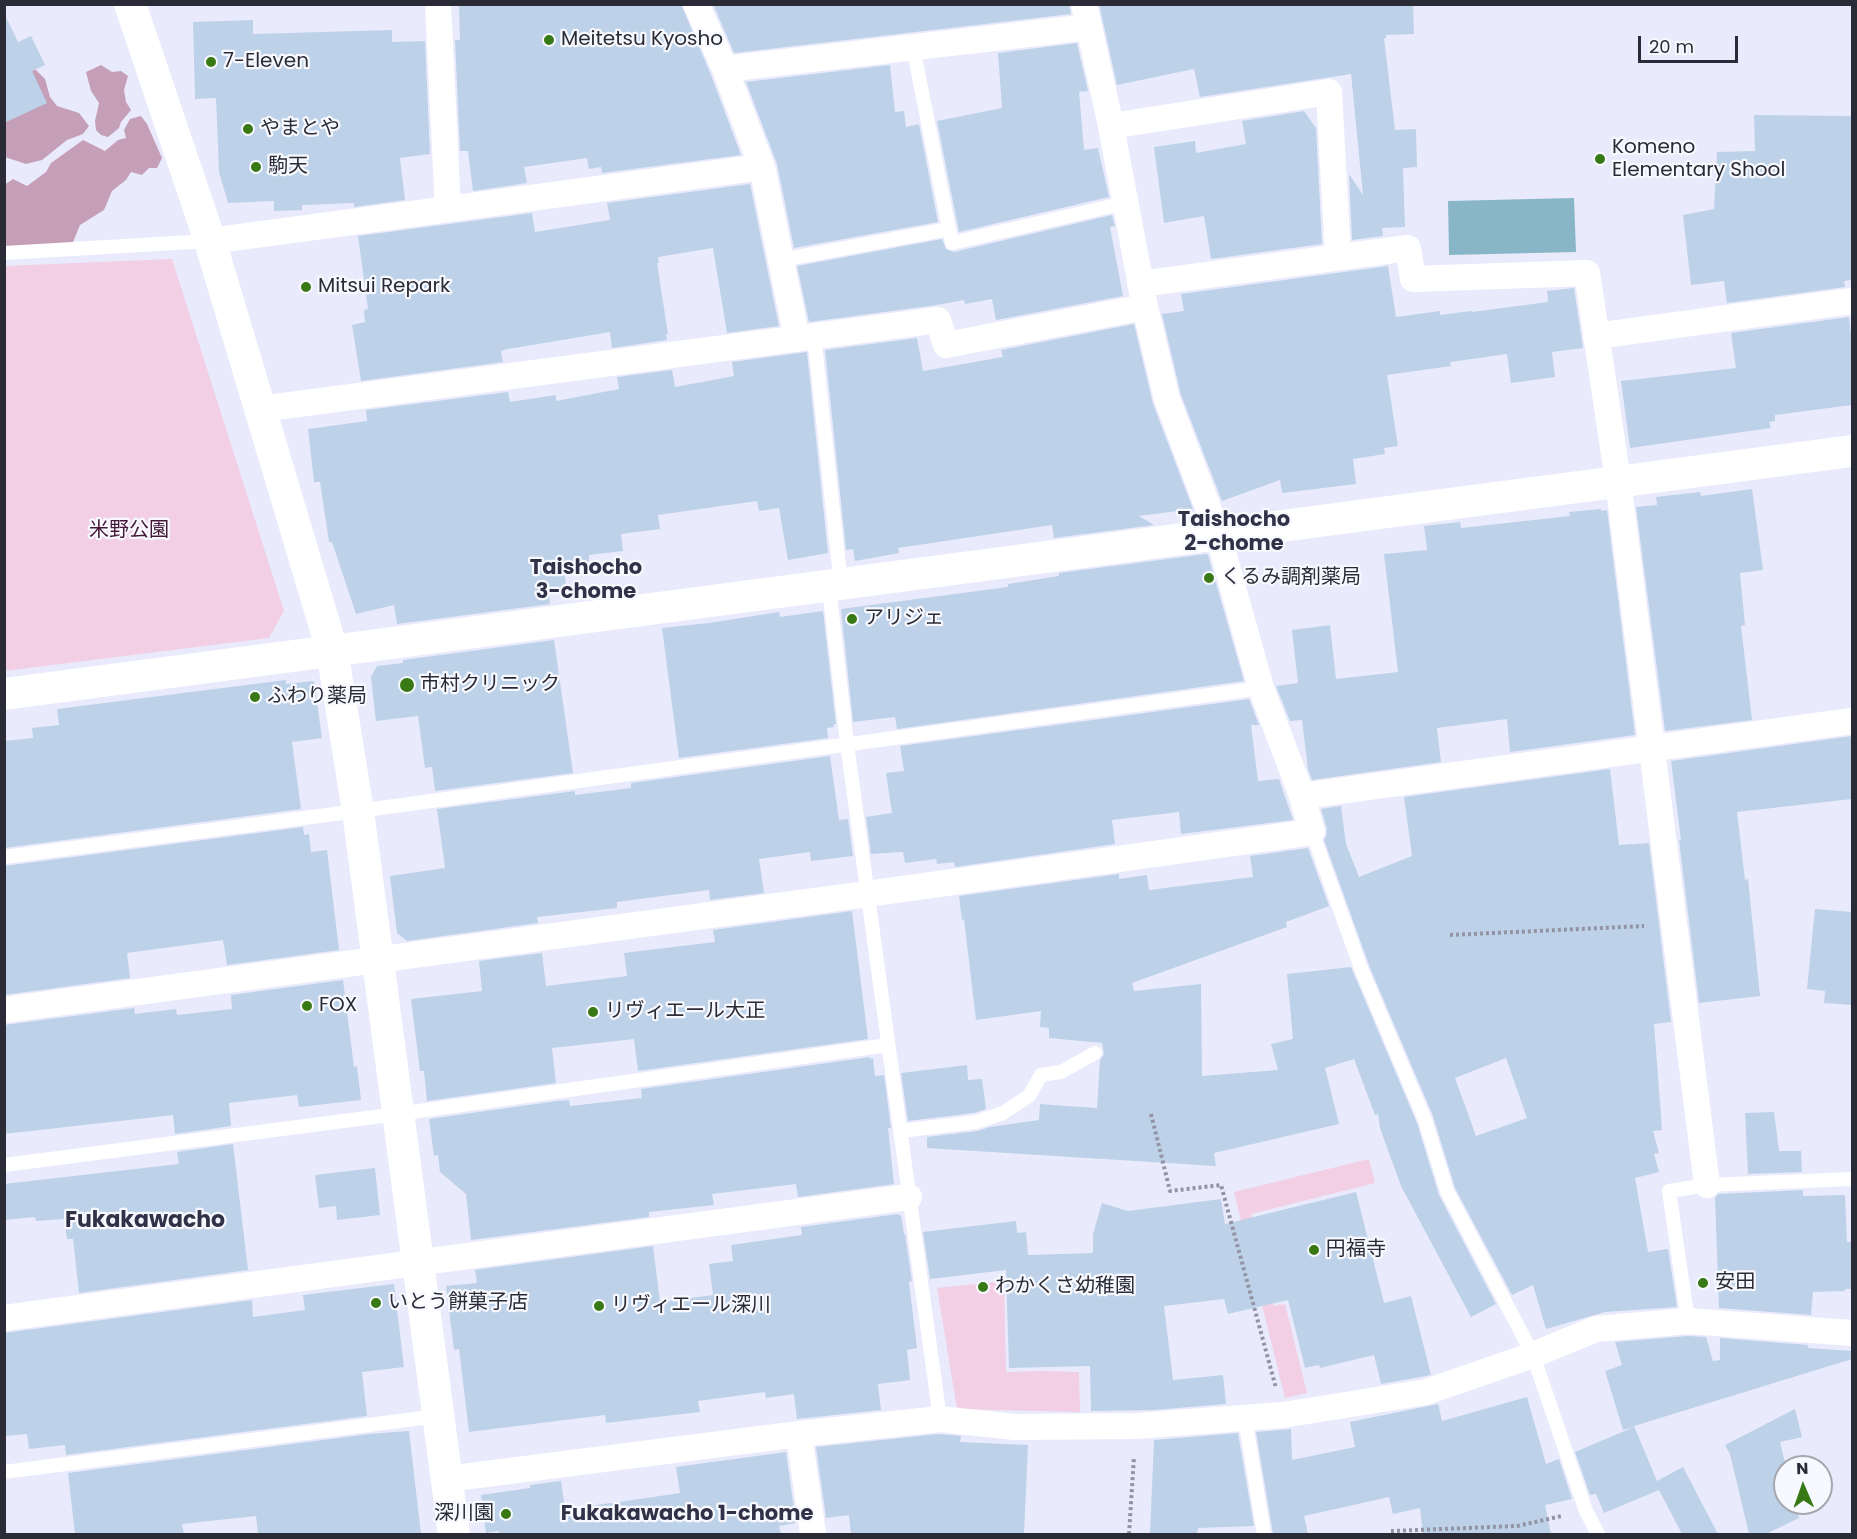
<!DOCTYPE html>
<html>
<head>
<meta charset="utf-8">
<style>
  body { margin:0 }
  #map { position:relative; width:1857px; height:1539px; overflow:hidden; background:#e9ebfc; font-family:Poppins,sans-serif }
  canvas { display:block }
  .frame { position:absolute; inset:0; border:6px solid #2a2b36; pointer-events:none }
  .north { position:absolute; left:1773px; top:1455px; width:60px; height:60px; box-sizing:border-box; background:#f8f9ff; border:2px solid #a6a7af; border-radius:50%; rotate:358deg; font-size:16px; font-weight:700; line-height:24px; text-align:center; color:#2a2b36 }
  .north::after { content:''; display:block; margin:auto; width:21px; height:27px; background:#387815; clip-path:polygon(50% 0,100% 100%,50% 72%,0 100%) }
  .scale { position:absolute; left:1638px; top:36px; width:100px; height:27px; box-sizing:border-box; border:3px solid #2a2b36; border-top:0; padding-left:8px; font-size:18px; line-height:21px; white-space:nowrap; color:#2a2b36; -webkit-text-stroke:4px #f8f9ff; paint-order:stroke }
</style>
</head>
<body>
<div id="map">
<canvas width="1857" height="1539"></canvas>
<div class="frame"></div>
<div class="north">N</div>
<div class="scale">20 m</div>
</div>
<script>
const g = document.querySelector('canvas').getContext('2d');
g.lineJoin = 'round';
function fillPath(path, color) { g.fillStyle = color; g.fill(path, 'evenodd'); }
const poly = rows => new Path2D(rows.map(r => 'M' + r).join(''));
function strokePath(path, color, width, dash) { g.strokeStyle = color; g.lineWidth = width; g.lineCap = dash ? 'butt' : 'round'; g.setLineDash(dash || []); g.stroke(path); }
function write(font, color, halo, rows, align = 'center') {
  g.font = font + ' Poppins,"Noto Sans JP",sans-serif'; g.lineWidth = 4.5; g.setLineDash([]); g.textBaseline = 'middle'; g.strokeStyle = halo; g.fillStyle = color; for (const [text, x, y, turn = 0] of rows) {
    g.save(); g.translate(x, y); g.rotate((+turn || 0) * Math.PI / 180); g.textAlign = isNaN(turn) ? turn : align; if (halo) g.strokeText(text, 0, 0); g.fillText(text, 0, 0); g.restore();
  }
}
fillPath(poly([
  [172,259,284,611,269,638,5,671,5,266],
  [1369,1159,1375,1183,1251,1214,1274,1306,1285,1304,1307,1393,1285,1398,1234,1192],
  [1004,1281,1006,1372,1043,1371,1079,1372,1080,1412,957,1409,937,1288]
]), '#f2cfe5');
fillPath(poly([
  [4,39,29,74,35,69,45,79,50,97,57,106,79,113,89,126,83,134,67,140,42,160,26,164,5,157],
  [101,65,112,72,121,71,128,76,124,90,126,102,131,110,121,122,119,128,108,137,101,135,96,130,95,121,99,103,91,91,86,72],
  [141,116,147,124,162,158,157,168,149,168,142,175,131,172,126,180,112,191,104,210,80,225,71,247,5,251,4,185,13,179,27,186,46,172,51,163,83,140,105,151,118,140,126,138,124,130,130,119]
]), '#c49fb7');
fillPath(poly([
  [1574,198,1576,252,1449,255,1448,201]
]), '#89b6c7');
fillPath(poly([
  [459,4,681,4,711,75,741,155,602,173,601,167,589,169,587,158,524,167,527,183,473,191,468,151,460,151,455,40,460,40],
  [713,4,1069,4,1071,14,734,53],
  [1099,4,1413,4,1414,34,1386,35,1386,38,1384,38,1395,130,1416,129,1417,167,1403,168,1405,227,1382,228,1383,236,1352,240,1349,174,1363,195,1351,74,1200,97,1194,69,1117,85],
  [4,13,18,42,31,36,45,65,32,71,47,103,4,123],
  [253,20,253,34,392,30,392,42,425,41,430,154,400,158,405,200,354,207,354,203,302,205,302,210,274,211,274,201,228,203,219,172,216,98,195,99,193,22],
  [1077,43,1088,91,1079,92,1084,150,1098,148,1109,197,959,232,937,121,1002,108,998,53],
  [890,65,895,112,904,111,906,127,919,124,938,222,794,248,777,164,746,82],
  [1304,111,1316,128,1322,244,1211,259,1204,216,1164,223,1154,147,1195,141,1196,153,1246,144,1242,121],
  [1754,115,1852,116,1852,280,1844,281,1845,287,1727,303,1724,281,1691,285,1683,215,1714,209,1717,152,1755,151],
  [750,184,779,326,727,333,713,248,658,257,659,263,657,263,668,334,666,334,667,340,612,348,610,332,508,349,501,351,503,362,361,381,352,325,365,322,364,310,368,309,358,236,532,213,535,232,610,220,607,203],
  [1112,215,1115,226,1110,227,1123,296,996,320,992,299,965,304,964,300,937,305,809,322,797,266,942,239,946,249,954,252],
  [1388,266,1396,317,1440,311,1440,315,1471,311,1472,312,1548,302,1547,291,1574,288,1583,348,1552,352,1555,377,1511,383,1507,354,1450,362,1451,366,1387,375,1398,446,1384,448,1385,454,1353,459,1356,484,1282,493,1280,480,1222,501,1181,395,1162,314,1184,311,1181,294],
  [1849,317,1852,345,1852,405,1775,415,1775,421,1769,422,1771,428,1630,448,1621,381,1736,368,1731,333],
  [1134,324,1153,404,1193,509,1139,516,1154,525,1054,538,1052,525,898,548,899,553,855,561,853,549,846,550,825,350,917,338,923,371,1003,357,1001,350],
  [807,352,828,553,788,560,779,508,759,511,757,501,658,515,660,529,621,534,623,551,589,555,589,562,563,566,567,591,549,594,550,604,397,624,394,605,356,614,332,542,329,542,320,482,314,482,308,429,367,421,366,410,508,392,510,402,556,395,556,401,619,389,617,377,672,370,675,387,734,376,732,362],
  [1752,489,1763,570,1740,573,1745,625,1741,626,1752,720,1665,731,1636,507,1657,505,1656,497,1700,492,1701,496],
  [1601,509,1601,511,1607,510,1635,735,1510,752,1507,719,1437,728,1441,762,1312,780,1308,769,1302,720,1290,721,1276,686,1298,683,1292,630,1330,625,1336,679,1398,672,1384,554,1427,550,1424,526,1460,522,1461,528,1570,516,1569,512],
  [1206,554,1208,555,1244,681,897,729,895,717,853,722,841,609,1008,587,1008,584,1059,576,1059,573],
  [823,611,836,724,834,724,834,727,827,728,828,738,679,758,662,628,709,623,779,612,780,617],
  [554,640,573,773,435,791,432,767,425,768,418,716,376,721,371,677,377,666,403,663,403,660],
  [286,680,286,684,314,681,322,738,292,742,301,809,4,848,4,741,33,738,32,728,59,725,57,709],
  [1249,699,1259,725,1251,725,1258,781,1279,779,1293,820,1181,834,1179,812,1112,820,1115,844,955,867,954,862,937,864,936,859,905,863,903,852,871,854,866,817,892,813,886,773,904,771,900,746],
  [1852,736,1852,799,1737,812,1745,880,1748,879,1760,996,1699,1003,1679,840,1681,840,1671,761],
  [830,756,839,820,848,819,853,856,811,861,810,852,759,859,764,893,710,900,709,890,617,902,617,908,537,917,538,923,407,941,397,933,390,876,445,868,437,809,575,791,575,795,631,788,631,783],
  [1610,769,1619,845,1649,843,1671,1022,1654,1024,1662,1130,1653,1131,1659,1153,1654,1154,1659,1172,1635,1178,1648,1252,1668,1249,1677,1307,1605,1312,1546,1329,1533,1285,1512,1295,1455,1188,1433,1116,1370,968,1324,840,1326,836,1327,829,1321,809,1341,806,1346,844,1359,877,1412,856,1404,797],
  [1506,1058,1527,1118,1476,1136,1455,1078],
  [303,827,304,835,309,834,311,852,327,850,339,950,227,965,223,940,127,953,130,978,4,995,4,866],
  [1308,848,1329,906,1286,922,1287,927,1132,983,1134,991,1201,984,1202,1076,1278,1070,1271,1044,1293,1039,1287,974,1351,967,1417,1123,1439,1195,1496,1304,1471,1317,1401,1186,1380,1128,1378,1114,1375,1115,1354,1059,1325,1068,1339,1124,1214,1153,1216,1166,927,1148,927,1137,977,1131,990,1127,1039,1120,1040,1104,1097,1108,1100,1060,1104,1054,1102,1043,1049,1038,1049,1028,1040,1027,1041,1011,976,1020,964,919,962,920,959,896,1119,874,1119,879,1147,875,1149,890,1253,877,1250,856],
  [1815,909,1852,912,1852,1005,1824,1003,1825,991,1807,989],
  [852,911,868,1039,638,1071,634,1039,552,1048,556,1083,427,1101,424,1071,420,1071,411,999,482,991,479,961,542,953,546,986,627,976,624,953,715,942,713,930],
  [343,980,354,1067,357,1066,361,1100,299,1107,297,1095,229,1103,231,1126,175,1134,173,1115,4,1134,4,1025,134,1008,135,1014,176,1009,177,1015,232,1009,231,995],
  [870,1057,870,1059,873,1058,875,1076,884,1075,891,1128,888,1128,894,1184,798,1197,796,1184,712,1194,714,1205,649,1212,649,1217,471,1240,466,1194,440,1172,438,1155,434,1156,429,1119,557,1101,569,1100,570,1106,642,1098,641,1089],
  [967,1065,968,1080,982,1079,986,1109,974,1113,908,1121,901,1073],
  [1774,1112,1779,1151,1801,1151,1802,1172,1748,1174,1745,1113],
  [233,1144,248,1270,79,1293,73,1239,67,1239,64,1219,36,1221,35,1217,4,1220,4,1184,179,1164,177,1152],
  [375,1168,380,1215,337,1220,336,1206,319,1208,315,1175],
  [1803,1190,1803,1196,1845,1195,1847,1242,1852,1242,1852,1289,1845,1289,1845,1291,1813,1292,1811,1315,1719,1308,1715,1198,1718,1194],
  [1356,1192,1384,1303,1411,1296,1431,1375,1381,1384,1374,1355,1320,1368,1319,1365,1305,1368,1288,1300,1228,1314,1224,1299,1164,1306,1173,1380,1223,1375,1226,1404,1154,1410,1091,1411,1090,1366,1009,1368,1006,1270,930,1279,923,1232,1016,1221,1017,1233,1026,1232,1028,1255,1093,1253,1093,1234,1102,1203,1128,1211,1221,1199,1225,1224],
  [898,1214,898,1215,901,1215,904,1234,905,1234,912,1281,909,1282,917,1348,907,1350,910,1380,878,1384,881,1410,797,1419,794,1394,766,1398,765,1392,698,1401,700,1412,606,1423,605,1415,469,1432,459,1349,454,1350,446,1286,477,1283,475,1270,653,1246,660,1302,713,1295,709,1264,733,1261,731,1245,802,1235,801,1227],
  [394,1284,404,1367,362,1372,367,1416,66,1455,65,1445,29,1449,27,1434,4,1436,4,1333,252,1300,253,1317,305,1310,303,1295],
  [1688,1336,1706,1337,1713,1361,1720,1360,1720,1338,1808,1345,1808,1348,1852,1351,1852,1359,1634,1426,1657,1481,1683,1467,1718,1534,1682,1534,1659,1490,1604,1513,1596,1494,1590,1495,1575,1452,1634,1427,1623,1430,1605,1371,1622,1365,1615,1342],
  [1527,1397,1546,1464,1559,1459,1572,1499,1545,1505,1551,1534,1423,1534,1420,1508,1393,1514,1389,1497,1304,1516,1308,1534,1273,1534,1256,1432,1291,1429,1292,1460,1355,1447,1350,1422,1438,1404,1442,1421],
  [1795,1409,1802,1437,1780,1442,1786,1467,1785,1467,1785,1503,1796,1503,1799,1518,1766,1534,1749,1534,1730,1454,1725,1445],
  [409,1431,421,1534,258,1534,256,1516,182,1524,184,1534,75,1534,68,1473,369,1434],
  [1238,1433,1254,1526,1198,1528,1197,1534,1150,1534,1154,1440],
  [938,1434,961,1436,960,1442,1028,1445,1024,1534,851,1534,849,1515,826,1518,816,1447],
  [786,1452,796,1523,779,1526,781,1534,499,1534,499,1531,486,1533,481,1495,530,1488,530,1485,561,1481,565,1509,619,1502,680,1493,676,1467]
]), '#bdd1e8');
strokePath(poly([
  [1450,935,1644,926],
  [1151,1114,1170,1191,1221,1185,1276,1388],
  [1391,1531,1517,1526,1562,1516],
  [1129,1534,1134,1457]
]), '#9394a3', 4, [3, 3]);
strokePath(poly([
  [913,47,949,229],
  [4,253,210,241],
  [781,260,949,229,952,243,1125,203],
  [814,336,841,585],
  [829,587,847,744,940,1419],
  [1312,832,1362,971,1425,1120,1447,1191,1533,1355,1586,1511,1598,1534],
  [4,857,358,811,1261,688],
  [900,1131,976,1122,1003,1113,1029,1096,1041,1075,1061,1072,1095,1053],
  [4,1165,398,1114,888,1045],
  [1688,1321,1669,1191,1707,1185,1852,1179],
  [1245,1418,1264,1534],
  [4,1472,438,1416]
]), '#fff', 14);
strokePath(poly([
  [438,4,448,209],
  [696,4,725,69,762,167,797,339],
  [725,69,1089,27],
  [1111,126,1329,92,1338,257],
  [210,241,762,167],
  [1140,284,1408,248,1413,279,1587,273,1618,481,1707,1185],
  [1596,336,1852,301],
  [260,409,938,320,946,345,1145,307],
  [1302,796,1852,721],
  [4,1010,867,894,1312,832,1302,796,1261,688,1218,534,1167,399,1145,307,1111,126,1084,4],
  [4,1318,909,1197],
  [799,1434,813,1534],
  [447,1479,799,1434,940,1419,1015,1427,1136,1426,1283,1415,1426,1392,1533,1355,1596,1329,1688,1321,1852,1333]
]), '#fff', 26);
strokePath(poly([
  [130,4,210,241,332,650,358,811,454,1534],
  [4,694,1852,451]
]), '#fff', 32);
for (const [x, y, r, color] of [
  [549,40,6,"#387815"],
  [211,62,6,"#387815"],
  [248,129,6,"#387815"],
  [1600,159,6,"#387815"],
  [256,167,6,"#387815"],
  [306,287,6,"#387815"],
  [1209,578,6,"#387815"],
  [852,619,6,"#387815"],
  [407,685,8,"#387815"],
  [255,697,6,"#387815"],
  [307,1006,6,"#387815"],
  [593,1012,6,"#387815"],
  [1314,1250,6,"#387815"],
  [1703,1283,6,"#387815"],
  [983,1287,6,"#387815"],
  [376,1303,6,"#387815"],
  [599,1306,6,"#387815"],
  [506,1514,6,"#387815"]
]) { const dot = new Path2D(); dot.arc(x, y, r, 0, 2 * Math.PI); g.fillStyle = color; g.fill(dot); strokePath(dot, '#f8f9ff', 2); }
write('20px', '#2a2b36', '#f8f9ff', [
  ["Meitetsu Kyosho",561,40],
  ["7-Eleven",223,62],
  ["やまとや",260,129],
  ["Komeno",1612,148],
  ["Elementary Shool",1612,171],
  ["駒天",268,167],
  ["Mitsui Repark",318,287],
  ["くるみ調剤薬局",1221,578],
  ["アリジェ",864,619],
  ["市村クリニック",420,685],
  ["ふわり薬局",267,697],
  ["FOX",319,1006],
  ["リヴィエール大正",605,1012],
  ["円福寺",1326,1250],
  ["安田",1715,1283],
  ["わかくさ幼稚園",995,1287],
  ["いとう餅菓子店",388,1303],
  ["リヴィエール深川",611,1306],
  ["深川園",494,1514,"right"]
], 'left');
write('20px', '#451839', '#f8f9ff', [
  ["米野公園",129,531]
]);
write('bold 21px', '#313248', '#f8f9ff', [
  ["Taishocho",1234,521],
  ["2-chome",1234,545],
  ["Taishocho",586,569],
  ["3-chome",586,593],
  ["Fukakawacho 1-chome",687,1515]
]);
write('bold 22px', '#313248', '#f8f9ff', [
  ["Fukakawacho",145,1221]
]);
</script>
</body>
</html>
